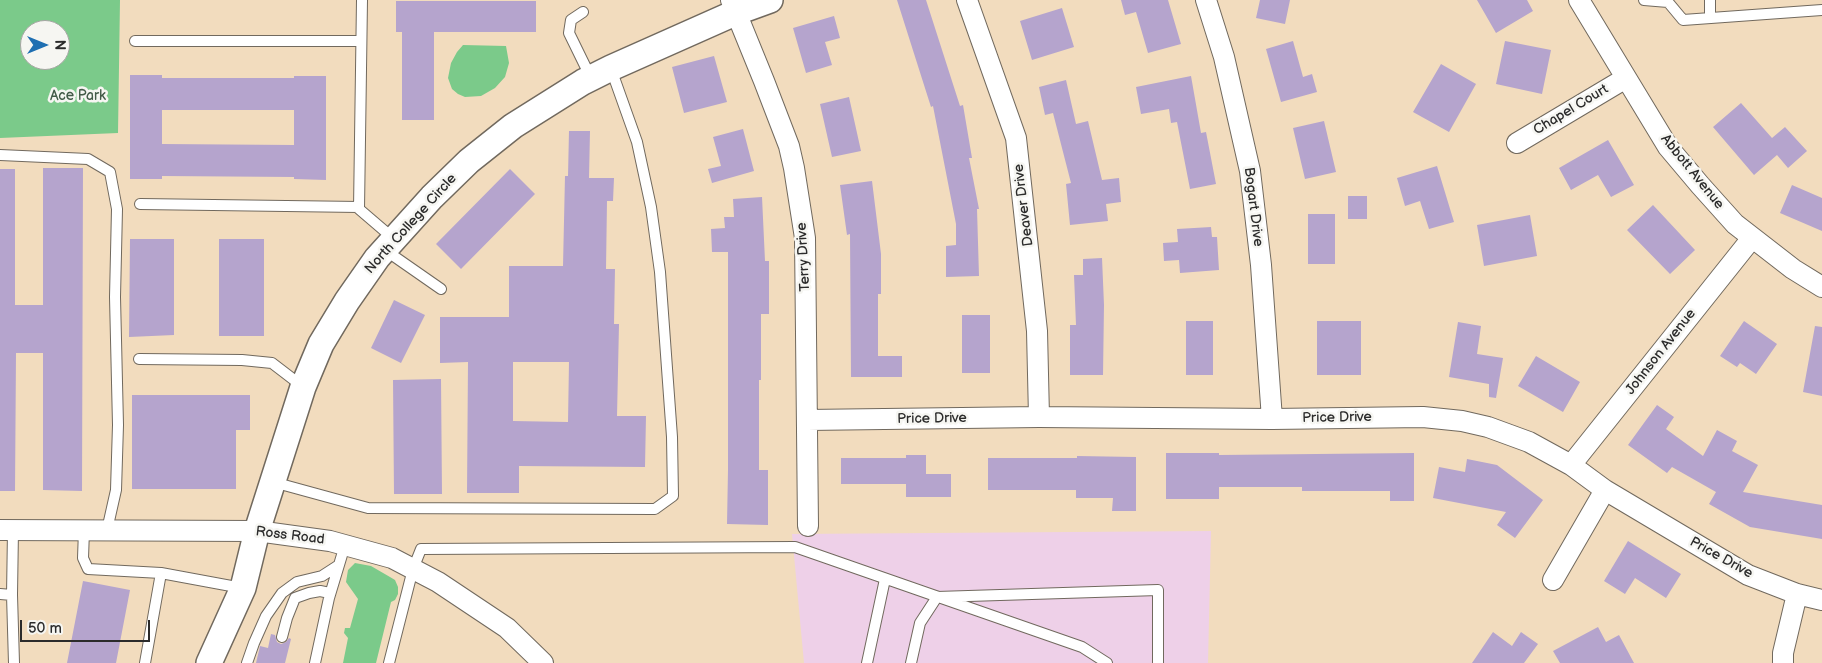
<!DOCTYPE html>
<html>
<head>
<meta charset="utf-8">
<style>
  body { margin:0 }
  #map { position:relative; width:1822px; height:663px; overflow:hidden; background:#f2dcbe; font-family:"Balsamiq Sans",sans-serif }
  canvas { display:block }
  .north { position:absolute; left:20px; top:20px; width:50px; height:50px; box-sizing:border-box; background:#f6f6f2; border:1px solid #a5a5a2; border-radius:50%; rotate:90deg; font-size:14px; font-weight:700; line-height:20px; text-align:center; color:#2b2b2b }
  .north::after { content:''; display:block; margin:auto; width:18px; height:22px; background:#1f6fb2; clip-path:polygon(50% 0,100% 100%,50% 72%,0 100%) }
  .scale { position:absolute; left:20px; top:620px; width:130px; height:22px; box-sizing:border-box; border:2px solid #2b2b2b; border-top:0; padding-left:6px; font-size:15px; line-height:18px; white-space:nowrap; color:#2b2b2b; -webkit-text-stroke:4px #f6f6f2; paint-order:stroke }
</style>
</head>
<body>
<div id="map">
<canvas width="1822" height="663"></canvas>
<div class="north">N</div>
<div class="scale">50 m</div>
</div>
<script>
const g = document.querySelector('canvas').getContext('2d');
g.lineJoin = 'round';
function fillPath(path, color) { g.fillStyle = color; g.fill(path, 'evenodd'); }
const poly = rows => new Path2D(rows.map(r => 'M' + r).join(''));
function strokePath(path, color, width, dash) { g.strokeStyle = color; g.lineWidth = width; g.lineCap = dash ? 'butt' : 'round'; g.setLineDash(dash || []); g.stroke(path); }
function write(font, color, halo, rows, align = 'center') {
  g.font = font + ' "Balsamiq Sans",sans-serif'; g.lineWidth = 5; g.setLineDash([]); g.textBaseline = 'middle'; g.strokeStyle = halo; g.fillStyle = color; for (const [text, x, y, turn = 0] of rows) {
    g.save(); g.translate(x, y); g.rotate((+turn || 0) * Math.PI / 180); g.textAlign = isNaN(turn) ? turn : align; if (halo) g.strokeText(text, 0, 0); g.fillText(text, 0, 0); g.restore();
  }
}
fillPath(poly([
  [1211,531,1208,663,804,663,792,534]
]), '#eed0e8');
fillPath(poly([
  [0,0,120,0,118,133,0,138],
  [30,30,60,30,60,60,30,60],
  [463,45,506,46,509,63,505,77,495,88,481,96,465,97,458,94,452,89,448,78,451,63,457,52],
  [355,563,371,566,390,577,395,580,398,587,398,594,395,600,391,602,376,663,343,663,348,638,344,633,345,628,350,628,358,599,346,582,348,570]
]), '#7bca8a');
fillPath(poly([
  [897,0,926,0,960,106,963,105,972,158,969,158,979,209,977,209,979,276,946,277,946,246,956,245,956,224,933,106,931,107],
  [1121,0,1168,0,1181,44,1148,53,1136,12,1125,15],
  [1260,0,1290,0,1285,24,1256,18],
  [1477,0,1527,0,1533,11,1496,33],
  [396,1,536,1,536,32,434,32,434,120,402,120,402,32,396,32],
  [1062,8,1074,47,1032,60,1020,21],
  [834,16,840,38,825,42,832,65,806,73,793,28],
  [1293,41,1303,77,1312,74,1317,92,1281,102,1266,49],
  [1505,41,1551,50,1542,94,1496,84],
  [714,56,727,102,684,113,672,67],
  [1441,64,1476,84,1449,132,1413,112],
  [130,75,162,75,162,78,294,78,294,76,326,76,326,180,294,179,294,177,162,176,162,179,130,179],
  [162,110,294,110,294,145,162,144],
  [1191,76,1201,133,1206,132,1216,184,1190,189,1177,122,1171,123,1169,109,1141,114,1136,87],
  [1066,80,1076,124,1088,121,1102,180,1119,178,1121,202,1106,204,1108,221,1070,225,1066,184,1071,183,1053,113,1045,115,1039,87],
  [849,97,861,151,832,157,820,104],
  [1741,103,1772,138,1785,127,1807,151,1788,168,1777,155,1754,175,1713,127],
  [1324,121,1336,172,1305,179,1293,128],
  [743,129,754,171,712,183,708,169,721,166,713,137],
  [569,131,590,131,589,178,614,178,613,201,607,201,606,269,615,269,614,324,619,324,617,416,646,416,645,467,519,466,519,493,467,493,468,362,440,363,440,317,509,317,509,266,563,266,565,176,568,176],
  [513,362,569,362,568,422,513,421],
  [1608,140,1634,185,1611,197,1598,175,1571,190,1559,168],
  [1437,166,1454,222,1429,229,1420,201,1405,206,1397,178],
  [43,168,83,168,82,491,43,490,43,353,16,353,15,491,0,491,0,169,15,169,15,305,43,305],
  [510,169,535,194,461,269,436,244],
  [872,181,881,254,881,294,878,294,878,356,902,356,902,377,851,377,850,234,847,235,840,185],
  [1792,185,1822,198,1822,231,1780,213],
  [1348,196,1367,196,1367,219,1348,219],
  [762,197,765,261,769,261,769,314,761,314,761,380,759,380,759,470,768,470,768,525,727,524,728,470,728,252,712,252,711,229,725,228,724,217,734,217,733,199],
  [1653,205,1695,250,1670,274,1627,230],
  [1308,214,1335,214,1335,264,1308,264],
  [1530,215,1537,256,1484,266,1477,225],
  [1211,227,1212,237,1217,237,1219,270,1180,273,1179,260,1164,261,1163,243,1178,242,1177,229],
  [130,239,174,239,174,335,129,337],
  [219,239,264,239,264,336,219,336],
  [1102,258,1104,305,1103,375,1070,375,1070,325,1076,325,1074,275,1083,275,1083,259],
  [394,300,425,315,401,363,371,348],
  [962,315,990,315,990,373,962,373],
  [1186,321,1213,321,1213,375,1186,375],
  [1317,321,1361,321,1361,375,1317,375],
  [1744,321,1777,344,1756,374,1740,363,1737,367,1720,356],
  [1458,322,1481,326,1477,354,1503,358,1496,398,1489,397,1489,384,1449,377],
  [1815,326,1822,327,1822,396,1803,392],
  [1536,356,1580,382,1563,412,1518,386],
  [441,379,442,494,394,494,393,380],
  [132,395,250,395,250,430,236,430,236,489,132,489],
  [1657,405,1674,417,1666,429,1703,456,1717,430,1737,441,1732,451,1758,465,1743,492,1822,505,1822,539,1750,527,1709,504,1716,492,1672,467,1667,473,1628,445],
  [1166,453,1219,453,1219,455,1414,453,1414,501,1390,501,1390,491,1302,491,1302,487,1219,487,1219,499,1166,499],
  [906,455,926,455,926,474,951,474,951,497,906,497,906,484,841,484,841,458,906,458],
  [1077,456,1136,457,1136,511,1112,511,1113,498,1076,498,1076,490,988,490,988,458,1077,458],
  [1467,459,1497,465,1543,500,1515,538,1497,525,1506,512,1433,498,1439,467,1465,472],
  [1628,541,1681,574,1666,598,1635,578,1625,594,1604,581],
  [83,581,130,590,116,663,67,663],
  [1598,627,1606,642,1619,635,1634,663,1560,663,1553,651],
  [1493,632,1512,646,1521,632,1538,644,1524,663,1472,663],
  [271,634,275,635,277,642,281,644,286,642,289,638,291,639,285,663,256,663,260,646,268,648]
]), '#b5a4cd');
const service = poly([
  [362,0,359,209,394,239],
  [1644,0,1668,2,1683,20,1822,10],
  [1710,0,1710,18],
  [583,12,571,20,569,33,591,78],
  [135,41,361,41],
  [0,155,88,159,110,172,117,209,115,297,118,425,116,490,107,530],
  [140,204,359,207],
  [385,250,441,289],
  [139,359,242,360,272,363,302,386],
  [273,482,368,508,655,509,673,496,672,437,660,272,651,207,637,142,611,69],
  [13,530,12,595,14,663],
  [84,530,83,558,88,569,161,573,242,588],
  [0,594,12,595],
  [282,637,287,618,295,598,309,593,320,591,330,593],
  [145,663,161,573],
  [247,663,254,643,266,616,282,593,297,582,322,576,339,565],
  [315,663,329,598,345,545],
  [389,663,413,569,421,549,795,547,1082,647,1107,663],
  [867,663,885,579],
  [911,663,920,623,937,597,1158,590,1158,663]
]);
const minor = poly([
  [731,0,764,81,789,146,794,168,805,238,808,526],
  [967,0,1016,138,1037,331,1039,417],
  [1206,0,1224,57,1250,171,1261,265,1272,419],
  [1579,0,1668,147,1700,185,1735,224,1793,269,1822,287],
  [1517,143,1626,78],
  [807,420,1039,417,1272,419,1423,417,1462,421,1488,427,1529,442,1571,465,1605,490,1748,575,1797,594,1822,600],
  [1571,465,1752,238],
  [0,530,257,531,330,541,392,558,438,582,507,628,543,663],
  [1553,580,1605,490],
  [1783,663,1783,653,1797,594]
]);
const tertiary = poly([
  [209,663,243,588,257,531,303,387,321,344,347,301,377,258,432,197,469,161,513,126,583,82,611,68,737,12,770,0]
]);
strokePath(service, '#71695e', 12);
strokePath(minor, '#71695e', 22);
strokePath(tertiary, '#71695e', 28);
strokePath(service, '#fff', 10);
strokePath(minor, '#fff', 20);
strokePath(tertiary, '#fff', 25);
write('14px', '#435b48', '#f6f6f2', [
  ["Ace Park",78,96]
]);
write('14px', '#2b2b2b', '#f6f6f2', [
  ["Chapel Court",1571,110,-31],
  ["Abbott Avenue",1692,172,51],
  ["Deaver Drive",1024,205,-97],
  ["Bogart Drive",1253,207,83],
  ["North College Circle",411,224,-48],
  ["Terry Drive",804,257,-93],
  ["Johnson Avenue",1661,352,-52],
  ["Price Drive",1337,418,-1],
  ["Price Drive",932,419,-1],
  ["Ross Road",290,536,7],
  ["Price Drive",1721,558,29]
]);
</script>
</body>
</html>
